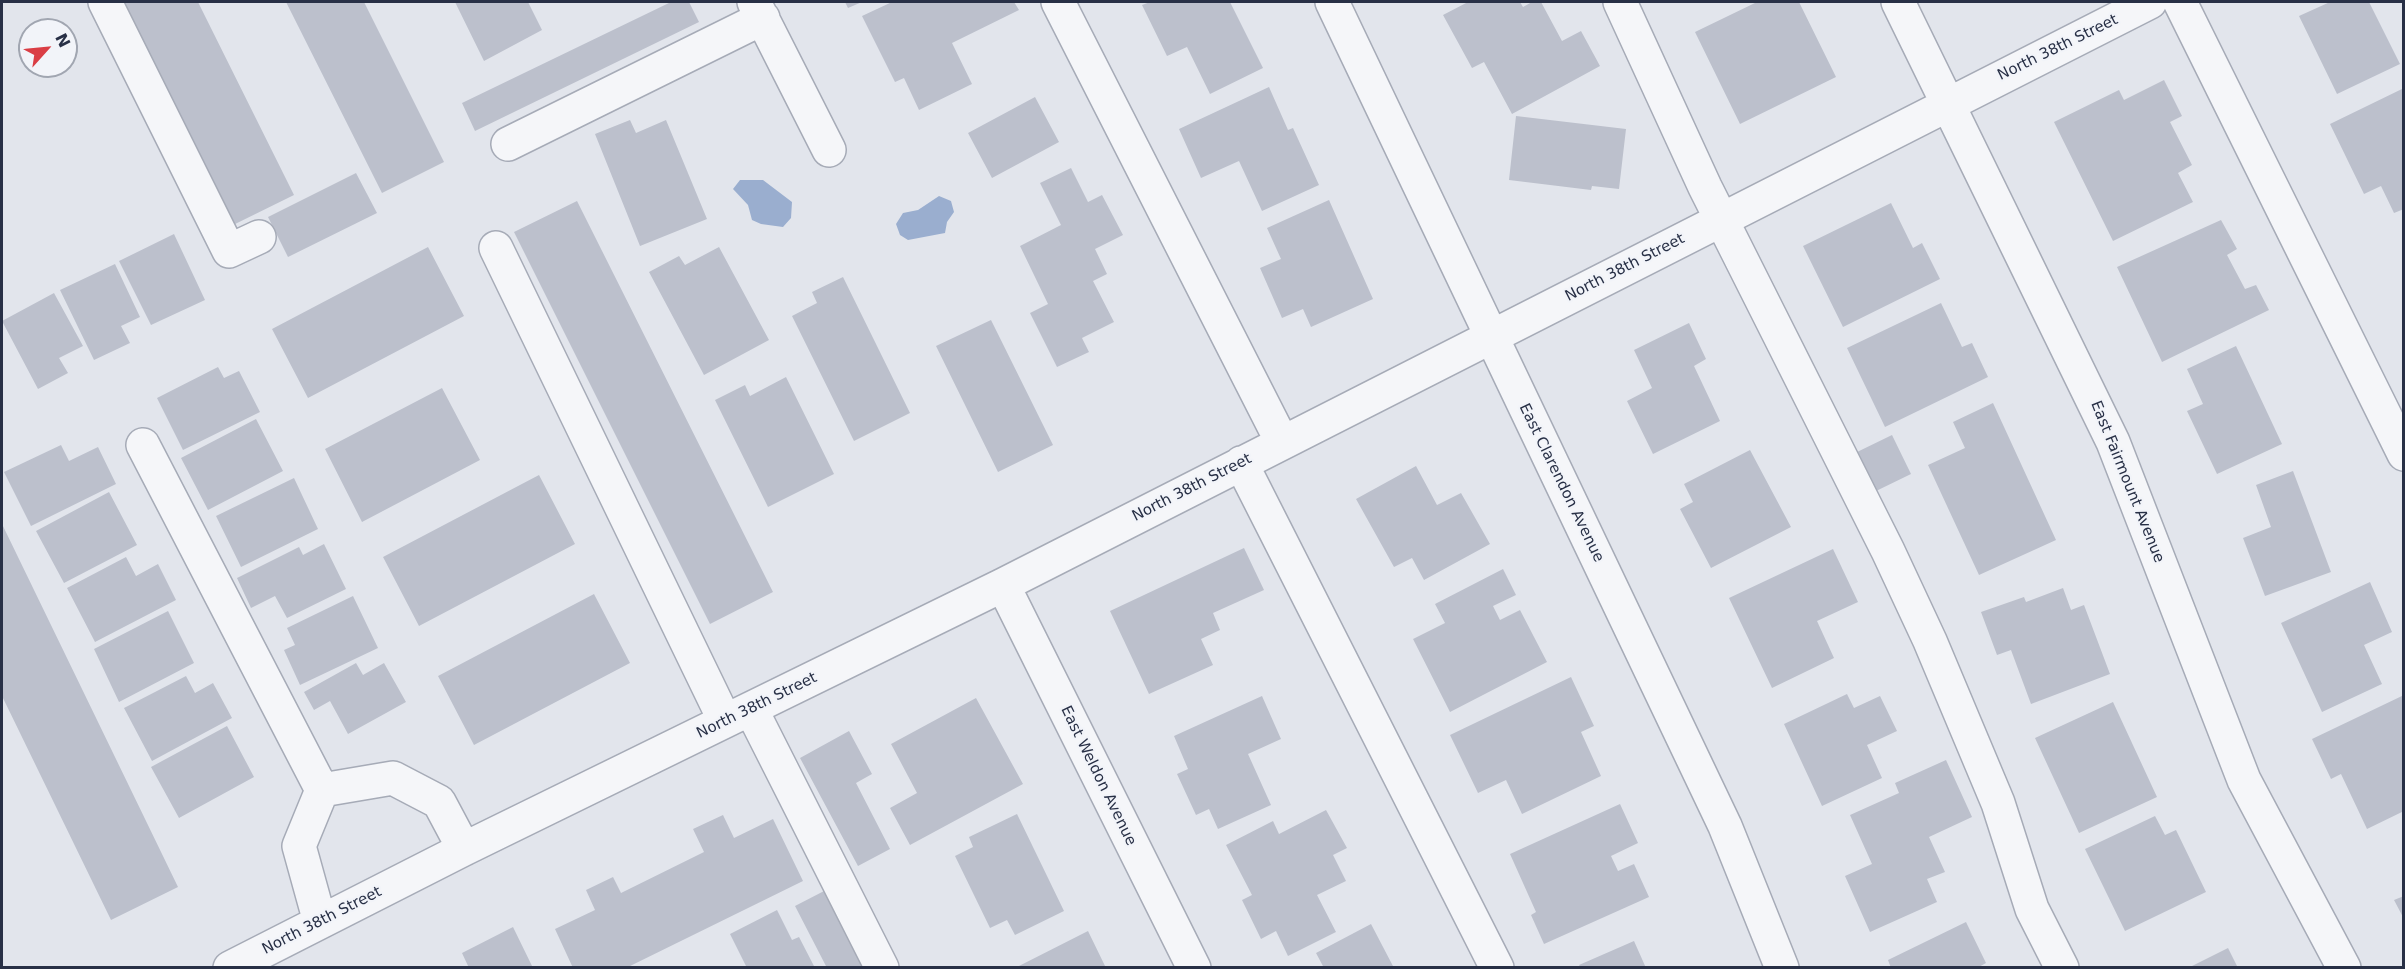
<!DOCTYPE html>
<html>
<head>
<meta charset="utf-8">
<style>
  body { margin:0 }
  #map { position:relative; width:2405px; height:969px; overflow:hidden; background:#e2e5ec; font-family:"DejaVu Sans",sans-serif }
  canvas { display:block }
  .frame { position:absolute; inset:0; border:3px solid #283046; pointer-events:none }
  .north { position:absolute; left:18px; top:18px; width:60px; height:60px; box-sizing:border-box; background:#f2f4f9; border:2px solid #a1a6b1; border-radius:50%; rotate:63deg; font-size:16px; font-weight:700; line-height:24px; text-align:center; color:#283046 }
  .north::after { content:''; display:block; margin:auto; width:21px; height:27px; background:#da3e45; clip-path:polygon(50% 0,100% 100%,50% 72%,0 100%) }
</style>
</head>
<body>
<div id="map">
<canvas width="2405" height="969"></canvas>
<div class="frame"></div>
<div class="north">N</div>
</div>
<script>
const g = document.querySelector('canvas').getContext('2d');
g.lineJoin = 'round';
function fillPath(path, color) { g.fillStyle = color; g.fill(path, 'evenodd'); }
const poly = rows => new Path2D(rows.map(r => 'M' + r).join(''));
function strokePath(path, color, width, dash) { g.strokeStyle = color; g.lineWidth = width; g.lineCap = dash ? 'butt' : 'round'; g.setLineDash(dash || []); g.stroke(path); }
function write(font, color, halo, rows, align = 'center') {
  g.font = font + ' "DejaVu Sans",sans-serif'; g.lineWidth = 4.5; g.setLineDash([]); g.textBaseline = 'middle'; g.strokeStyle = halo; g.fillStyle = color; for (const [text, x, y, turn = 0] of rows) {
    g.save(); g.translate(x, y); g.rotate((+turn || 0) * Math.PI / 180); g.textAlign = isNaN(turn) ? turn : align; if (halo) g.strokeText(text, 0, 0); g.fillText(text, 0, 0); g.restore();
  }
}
fillPath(poly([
  [740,180,763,180,792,202,791,218,783,227,761,224,752,220,748,205,733,189],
  [939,196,951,201,954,212,947,222,945,233,908,240,900,235,896,224,903,213,918,210]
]), '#9aaecf');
fillPath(poly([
  [115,2,198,2,294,195,227,228],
  [286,2,364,2,444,162,382,193],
  [455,2,528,2,542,30,484,61],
  [671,2,689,2,699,22,475,131,462,103],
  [845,2,862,2,848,8],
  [892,2,1014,2,1019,10,952,43,972,84,919,110,904,78,895,82,862,16],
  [1150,2,1230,2,1263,68,1210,94,1187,47,1167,56,1142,5],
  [1468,2,1520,2,1523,7,1532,2,1541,2,1562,41,1581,31,1600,66,1512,114,1484,62,1472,68,1443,15],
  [1757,2,1799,2,1836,77,1740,124,1695,32],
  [2330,2,2369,2,2400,64,2337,94,2299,16],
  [2164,80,2182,116,2170,122,2192,165,2178,173,2193,202,2113,241,2054,122,2119,90,2124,100],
  [1269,87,1288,130,1293,128,1319,185,1262,211,1239,161,1201,178,1179,129],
  [2404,88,2404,209,2394,213,2381,186,2364,194,2330,124],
  [1035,97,1059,142,992,178,968,133],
  [1516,116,1626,129,1619,189,1592,186,1591,190,1509,180],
  [630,120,636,133,666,120,707,219,640,246,595,134],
  [1071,168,1088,202,1102,195,1123,235,1095,249,1107,274,1093,281,1114,322,1082,338,1089,352,1057,367,1030,313,1048,304,1020,246,1061,225,1040,183],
  [356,173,377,213,288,257,268,217],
  [1329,200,1373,299,1311,327,1303,309,1282,318,1260,268,1281,259,1267,228],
  [577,201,773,592,710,624,514,232],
  [1891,203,1913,248,1922,243,1940,279,1843,327,1803,246],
  [2221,220,2237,249,2227,255,2245,289,2256,285,2269,310,2162,362,2117,267],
  [174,234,205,300,151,325,119,261],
  [428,247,464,316,308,398,272,329],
  [719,247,769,340,704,375,649,272,679,256,685,265],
  [115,264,140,317,121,326,130,343,94,360,60,290],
  [843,277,910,413,854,441,792,316,817,303,812,292],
  [54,293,83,346,59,358,68,373,38,389,2,321],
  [1941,303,1962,347,1972,343,1988,377,1885,427,1847,348],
  [991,320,1053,445,998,472,936,346],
  [1689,323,1706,359,1694,366,1720,421,1653,454,1627,401,1652,388,1634,350],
  [2236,346,2282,444,2217,474,2187,411,2203,404,2187,369],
  [218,367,224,378,239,371,260,412,183,450,157,398],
  [786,377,834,474,768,507,715,400,745,385,750,396],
  [442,388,480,460,362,522,325,449],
  [1993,403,2056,540,1979,575,1928,465,1965,448,1953,422],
  [256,419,283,471,208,510,181,458],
  [1892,435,1911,474,1874,492,1855,453],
  [61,445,69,461,98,447,116,484,31,526,4,472],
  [1750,450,1791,527,1711,568,1680,509,1693,502,1684,484],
  [1416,466,1437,505,1461,493,1490,544,1424,580,1412,558,1394,567,1356,499],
  [2293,471,2331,572,2265,596,2243,538,2271,527,2256,485],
  [539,475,575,544,419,626,383,557],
  [294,478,318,529,241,567,216,516],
  [109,492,137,545,64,583,36,531],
  [2,524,178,887,111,920,2,696],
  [324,544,346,589,287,618,275,596,251,608,237,578,299,547,303,555],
  [1244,548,1264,590,1213,613,1220,630,1201,639,1213,665,1149,694,1110,611],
  [1833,549,1858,602,1817,621,1834,658,1772,688,1729,598],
  [126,557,136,576,158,564,176,600,95,642,67,588],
  [1503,569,1516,595,1493,606,1500,620,1520,610,1547,662,1450,712,1413,639,1445,623,1435,604],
  [2370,582,2392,632,2364,645,2382,684,2322,712,2281,623],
  [2063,588,2071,610,2084,605,2110,674,2031,704,2011,650,1997,655,1981,612,2024,597,2026,602],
  [594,594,630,663,474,745,438,676],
  [353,596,378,648,300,685,284,650,295,645,287,628],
  [168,611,194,663,119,702,94,649],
  [356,663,363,675,384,663,406,702,348,734,330,701,314,710,304,692],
  [186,676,195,693,213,683,232,718,152,761,124,708],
  [1571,677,1594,726,1581,732,1601,776,1522,814,1506,780,1478,793,1450,735],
  [1847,694,1854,708,1880,696,1897,731,1867,745,1882,778,1822,806,1784,724],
  [2404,695,2404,811,2367,829,2341,774,2331,779,2312,739],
  [1262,696,1281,739,1248,754,1271,805,1218,829,1209,809,1196,815,1177,774,1188,769,1174,736],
  [976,698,1023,784,910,845,890,808,917,793,891,744],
  [2113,702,2157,797,2079,833,2035,738],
  [227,726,254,777,179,818,151,767],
  [849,731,872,774,856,783,890,849,858,866,800,758],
  [1946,760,1972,817,1929,837,1945,872,1927,879,1937,902,1870,932,1845,876,1872,864,1850,815,1899,793,1895,783],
  [1620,804,1638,843,1611,856,1618,871,1634,864,1649,897,1544,944,1531,915,1536,912,1510,854],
  [1326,810,1347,848,1333,855,1346,881,1317,895,1336,932,1288,956,1276,931,1261,939,1242,900,1252,895,1226,845,1273,821,1279,834],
  [1017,814,1064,911,1015,935,1007,920,990,928,955,856,973,847,969,837],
  [723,815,734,838,773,819,803,881,626,968,573,968,555,929,595,910,586,890,613,877,621,893,704,852,693,829],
  [2155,816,2165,835,2176,830,2206,892,2125,931,2085,849],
  [826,890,866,968,827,968,795,906],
  [2404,896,2404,919,2394,900],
  [777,910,792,940,799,937,815,968,747,968,730,934],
  [1966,922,1986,963,1977,968,1891,968,1888,960],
  [1371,924,1394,968,1324,968,1316,953],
  [513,927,533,968,469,968,462,953],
  [1088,931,1106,968,1015,968],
  [1634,941,1646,968,1581,968,1579,965],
  [2228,948,2238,968,2188,968]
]), '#bcc0cc');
const minor = poly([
  [105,2,229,251,259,237],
  [754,2,829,150],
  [1058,2,1282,442],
  [1332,2,1725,826,1782,968],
  [1620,2,1705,187,1888,551,1930,641,1998,803,2032,909,2062,968],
  [1898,2,2113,442,2244,780,2344,968],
  [2180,2,2404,454],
  [508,144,763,18],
  [496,248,725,721],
  [143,445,322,790,299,846,320,922],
  [1241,463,1497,968],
  [1003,585,1194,968],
  [751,709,882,968],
  [322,790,393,778,439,802,464,849],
  [230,968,464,849,1003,585,2150,2]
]);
strokePath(minor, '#a6abb7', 36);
strokePath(minor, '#f5f6f9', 33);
write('15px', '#283046', '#f2f4f9', [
  ["North 38th Street",2058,48,-26],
  ["North 38th Street",1625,268,-27],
  ["East Fairmount Avenue",2127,482,68],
  ["East Clarendon Avenue",1561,483,64],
  ["North 38th Street",1192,488,-27],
  ["North 38th Street",757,706,-26],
  ["East Weldon Avenue",1098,776,64],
  ["North 38th Street",322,921,-27]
]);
</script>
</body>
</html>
